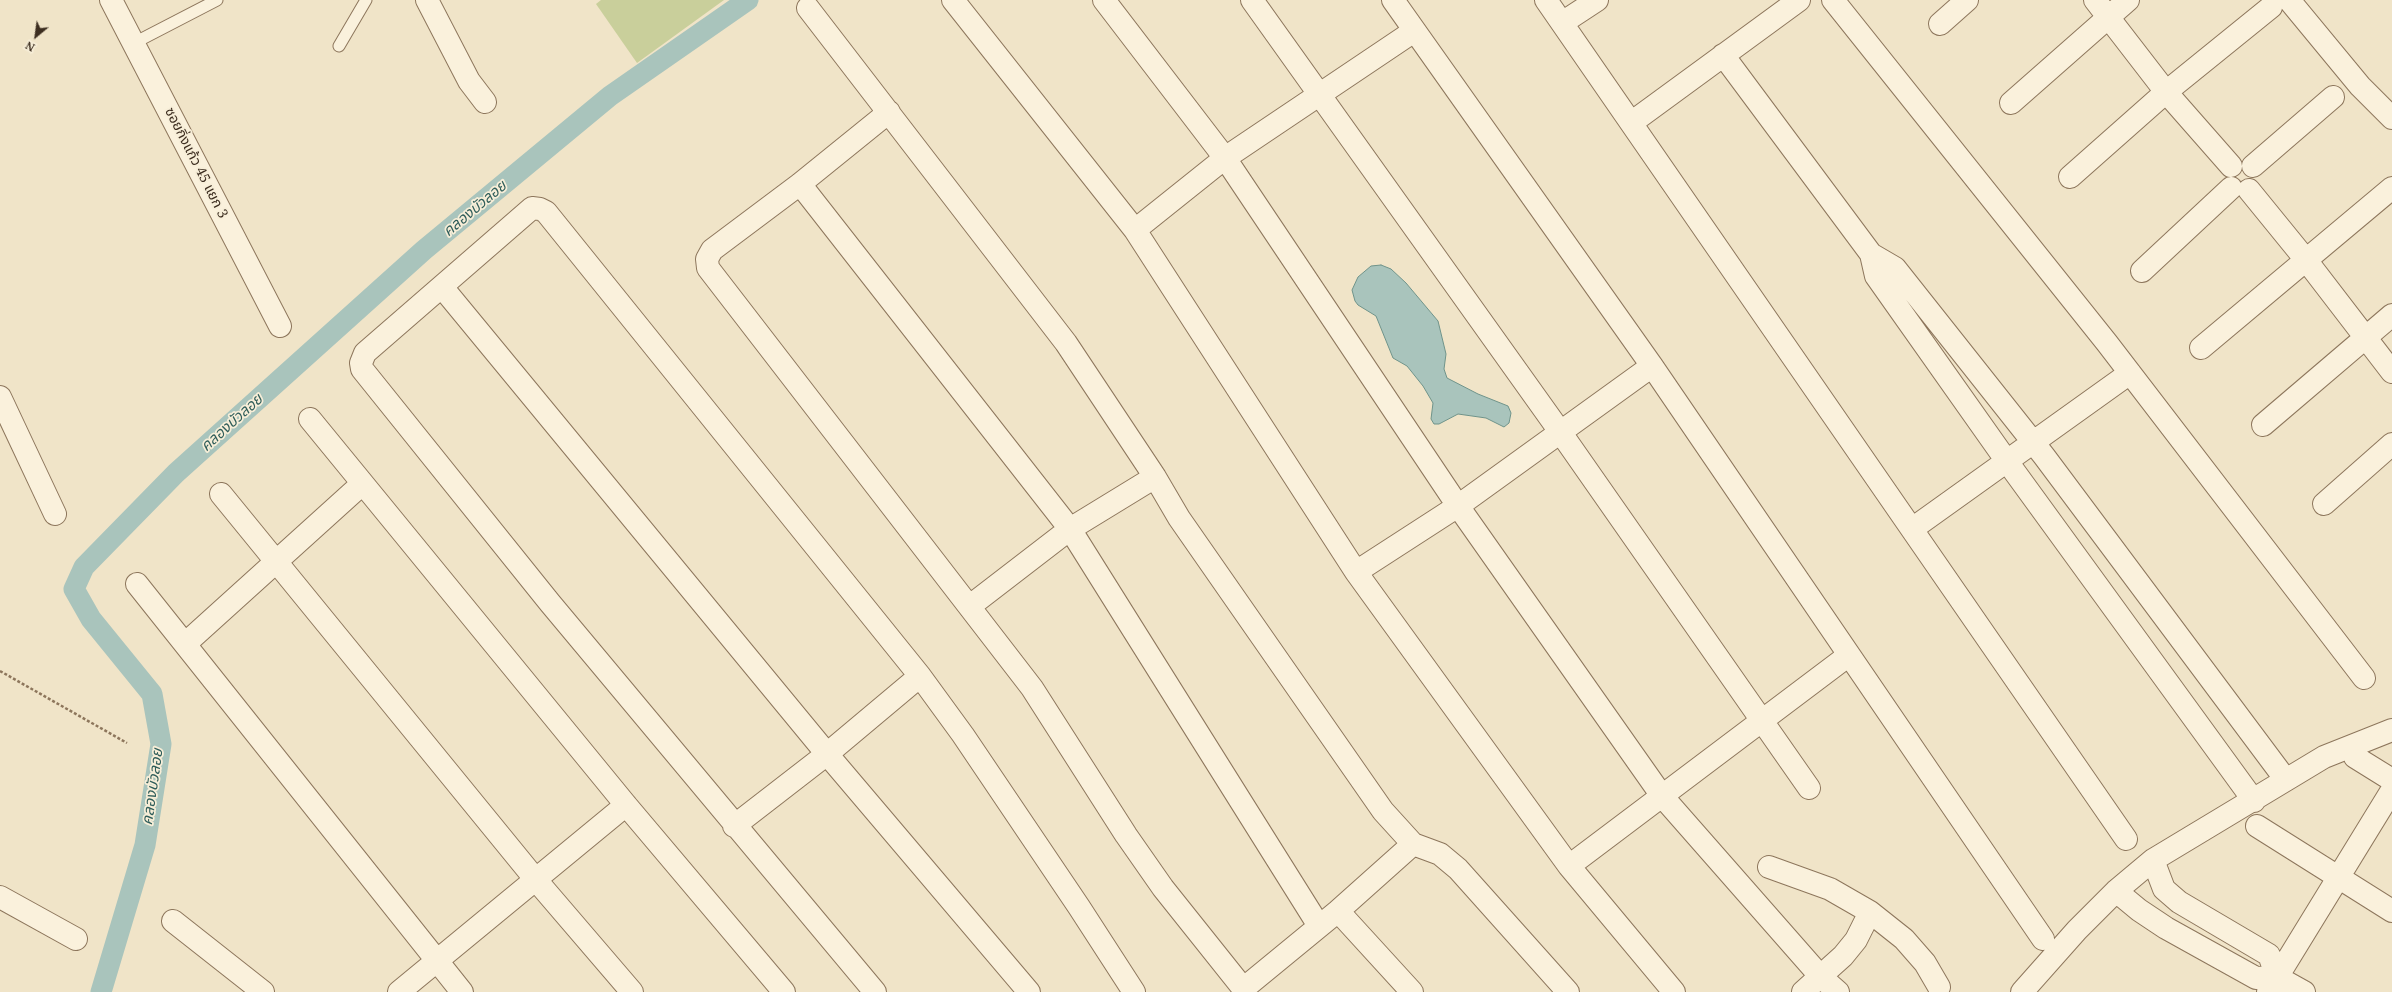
<!DOCTYPE html>
<html>
<head>
<meta charset="utf-8">
<style>
  body { margin:0 }
  #map { position:relative; width:2392px; height:992px; overflow:hidden; background:#f0e4c8; font-family:"Noto Serif",serif }
  canvas { display:block }
  .north { position:absolute; left:16px; top:16px; width:40px; height:40px; -webkit-text-stroke:3px #f7eed8; paint-order:stroke; rotate:209deg; font-size:11px; font-weight:700; line-height:16px; text-align:center; color:#3d2e20 }
  .north::after { content:''; display:block; margin:auto; width:14px; height:18px; background:#3d2e20; clip-path:polygon(50% 0,100% 100%,50% 72%,0 100%) }
</style>
</head>
<body>
<div id="map">
<canvas width="2392" height="992"></canvas>
<div class="north">N</div>
</div>
<script>
const g = document.querySelector('canvas').getContext('2d');
g.lineJoin = 'round';
function fillPath(path, color) { g.fillStyle = color; g.fill(path, 'evenodd'); }
const poly = rows => new Path2D(rows.map(r => 'M' + r).join(''));
function strokePath(path, color, width, dash) { g.strokeStyle = color; g.lineWidth = width; g.lineCap = dash ? 'butt' : 'round'; g.setLineDash(dash || []); g.stroke(path); }
function write(font, color, halo, rows, align = 'center') {
  g.font = font + ' "Noto Serif","Noto Sans Thai",serif'; g.lineWidth = 3.5; g.setLineDash([]); g.textBaseline = 'middle'; g.strokeStyle = halo; g.fillStyle = color; for (const [text, x, y, turn = 0] of rows) {
    g.save(); g.translate(x, y); g.rotate((+turn || 0) * Math.PI / 180); g.textAlign = isNaN(turn) ? turn : align; if (halo) g.strokeText(text, 0, 0); g.fillText(text, 0, 0); g.restore();
  }
}
fillPath(poly([
  [601,0,724,0,637,63,596,4]
]), '#c9cf9b');
const water = poly([
  [1381,265,1391,269,1406,283,1438,321,1446,354,1444,369,1447,378,1478,394,1508,406,1511,413,1509,423,1504,427,1486,418,1458,414,1439,424,1434,424,1431,419,1433,403,1423,386,1407,366,1393,358,1376,316,1358,305,1355,301,1352,290,1358,277,1371,266,1381,265]
]);
fillPath(water, '#a9c4bc');
strokePath(water, '#6f938a', 1);
strokePath(poly([
  [101,992,145,845,161,744,152,694,91,619,74,589,84,567,176,473,424,250,610,96,748,0]
]), '#a9c4bc', 21);
const lane = poly([
  [134,43,217,0],
  [339,46,366,0]
]);
const street = poly([
  [111,0,280,326],
  [427,0,469,81,485,102],
  [953,0,1135,230,1356,572,1569,866,1674,992],
  [1104,0,1225,158,1458,506,1662,796,1821,977,1838,992],
  [1252,0,1561,433,1809,788],
  [1393,0,1652,366,2043,939],
  [1546,0,2126,839],
  [1833,0,2107,343,2364,678],
  [2095,0,2166,92,2231,166],
  [2289,0,2360,86,2392,118],
  [808,8,1066,343,1155,477,1179,518,1383,811,1413,844,1440,854,1458,869,1568,992],
  [1562,23,1597,0],
  [1940,24,1967,0],
  [1723,55,1871,254],
  [2011,103,2128,0],
  [889,112,800,184,712,250,707,259,708,268,1032,688,1126,835,1163,888,1246,992],
  [1631,123,1799,0],
  [2253,166,2333,97],
  [2070,177,2166,92,2271,7],
  [800,184,1070,529,1319,926],
  [2249,190,2306,260,2392,372],
  [1135,230,1225,158,1414,31],
  [2142,271,2231,188],
  [442,287,827,754,1029,992],
  [2201,348,2392,188],
  [0,397,55,514],
  [310,419,626,805,784,992],
  [2263,425,2392,315],
  [221,494,536,880,632,992],
  [2324,504,2392,444],
  [1912,529,2130,373],
  [1356,572,1458,506,1652,366],
  [137,584,462,992],
  [970,606,1070,529,1155,477],
  [185,644,362,484],
  [2355,757,2392,780],
  [2254,801,2006,460,1876,276,1871,254,1895,268,2044,456,2286,780],
  [734,826,827,754,920,676],
  [2257,826,2392,911],
  [2153,860,2164,889,2179,902,2269,955,2277,977],
  [1569,866,1849,655],
  [1769,867,1830,889,1870,912,1904,939,1925,963,1939,987],
  [2116,891,2139,910,2166,928,2256,978,2277,977,2304,992],
  [0,897,76,939],
  [1338,911,1412,992],
  [173,921,263,992],
  [1243,989,1338,911,1413,844],
  [399,992,626,805],
  [875,992,550,603,362,369,361,363,365,353,532,208,540,209,546,212,920,676,963,735,1079,907,1134,992],
  [1803,992,1843,956,1856,940,1870,912],
  [2022,992,2077,930,2116,891,2153,860,2324,757,2392,730],
  [2268,992,2392,790]
]);
strokePath(lane, '#8d765c', 13);
strokePath(street, '#8d765c', 24);
strokePath(poly([
  [0,671,127,743]
]), '#8d765c', 2.5, [3, 2]);
strokePath(lane, '#faf1dc', 11);
strokePath(street, '#faf1dc', 22);
write('14px', '#3d2e20', '#f7eed8', [
  ["ซอยกิ่งแก้ว 45 แยก 3",196,163,63]
]);
write('italic 15px', '#2f5d5a', '#f7eed8', [
  ["คลองบัวลอย",475,209,-40],
  ["คลองบัวลอย",232,423,-42],
  ["คลองบัวลอย",153,787,-82]
]);
</script>
</body>
</html>
